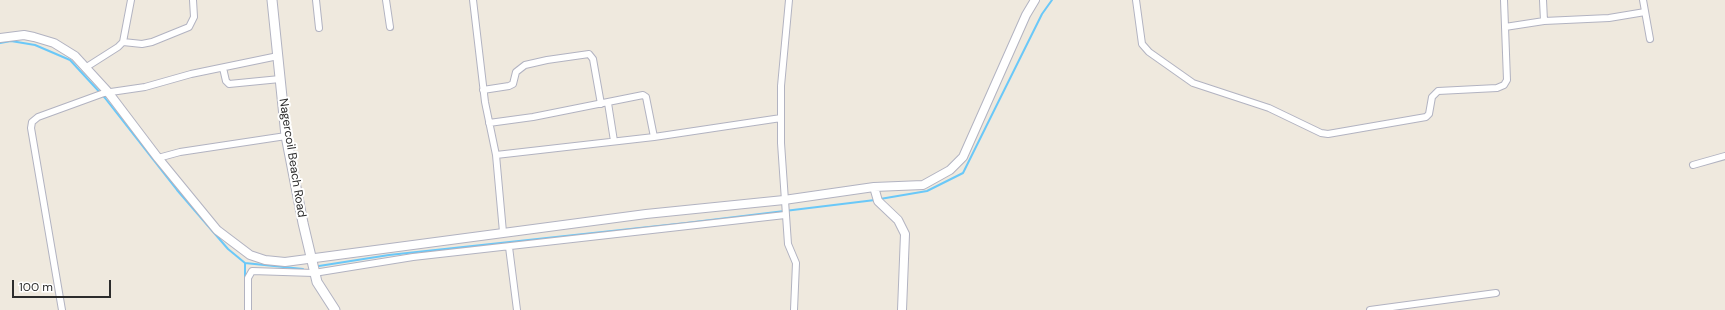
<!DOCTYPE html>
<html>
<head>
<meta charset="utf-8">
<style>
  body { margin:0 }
  #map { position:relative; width:1725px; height:310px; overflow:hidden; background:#efe9de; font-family:"DM Sans",sans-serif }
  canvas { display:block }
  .scale { position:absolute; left:12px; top:280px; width:99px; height:18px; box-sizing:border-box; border:2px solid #2c2c2c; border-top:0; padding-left:5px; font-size:12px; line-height:14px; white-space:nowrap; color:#2c2c2c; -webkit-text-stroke:3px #fff; paint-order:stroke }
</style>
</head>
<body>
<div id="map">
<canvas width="1725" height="310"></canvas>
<div class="scale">100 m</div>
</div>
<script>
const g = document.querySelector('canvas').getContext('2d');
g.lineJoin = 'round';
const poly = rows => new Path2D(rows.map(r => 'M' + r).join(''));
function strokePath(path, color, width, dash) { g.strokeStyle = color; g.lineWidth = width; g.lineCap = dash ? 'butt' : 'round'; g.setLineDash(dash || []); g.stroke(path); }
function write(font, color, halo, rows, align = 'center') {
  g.font = font + ' "DM Sans",sans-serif'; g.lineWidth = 4; g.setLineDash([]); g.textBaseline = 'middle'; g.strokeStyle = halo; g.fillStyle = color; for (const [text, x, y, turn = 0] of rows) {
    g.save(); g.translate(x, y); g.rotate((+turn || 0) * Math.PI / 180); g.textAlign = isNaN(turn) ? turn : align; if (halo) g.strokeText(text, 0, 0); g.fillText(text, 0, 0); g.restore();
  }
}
strokePath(poly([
  [0,43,11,41,35,45,70,60,105,98,177,190,228,249,245,263,303,269],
  [880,199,927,191,963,173,1042,14,1052,0],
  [245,263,245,280],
  [319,266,389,255,686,223,875,200]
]), '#6ac8f8', 2);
const minor = poly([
  [316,0,319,28],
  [386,0,390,27],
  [473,0,485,102,496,155,503,232],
  [789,0,781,86,781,143,788,244,796,263,794,310],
  [1136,0,1142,44,1149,52,1193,83,1269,108,1321,133,1328,134,1426,117,1429,114,1432,97,1438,91,1497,88,1504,85,1507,80,1504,0],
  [1543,0,1544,21],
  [1643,0,1650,39],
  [1505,27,1544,21,1609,18,1645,12],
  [123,42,142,44,152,42,189,27,194,17,193,0],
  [85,68,118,47,123,42,131,0],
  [223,68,226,81,229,84,280,79],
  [483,90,509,86,513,84,516,72,525,65,547,60,589,54,593,59,601,104],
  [608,103,614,141],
  [489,123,533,117,643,95,646,97,654,137],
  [496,155,654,137,781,118],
  [158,158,180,152,286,136],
  [1693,165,1725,156],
  [509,247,517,310],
  [62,310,31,128,32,122,38,117,104,93,145,87,191,74,278,56],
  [248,310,248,278,252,271,314,273,413,257,785,215],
  [1370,310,1496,293]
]);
const tertiary = poly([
  [0,38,24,35,34,37,54,43,75,56,108,92,158,158,217,230,250,255,265,260,285,262,646,214,784,200,874,187,923,185,950,170,963,157,1026,15,1035,0],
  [874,187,878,201,898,220,905,234,902,310]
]);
const secondary = poly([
  [272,0,286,136,303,223,317,282,335,310]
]);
strokePath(minor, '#b2b3c1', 8);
strokePath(tertiary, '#b2b3c1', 10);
strokePath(secondary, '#b2b3c1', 11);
strokePath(minor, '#fff', 6);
strokePath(tertiary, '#fff', 8);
strokePath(secondary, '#fff', 9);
write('12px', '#2c2c2c', '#fff', [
  ["Nagercoil Beach Road",292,158,81]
]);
</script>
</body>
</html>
